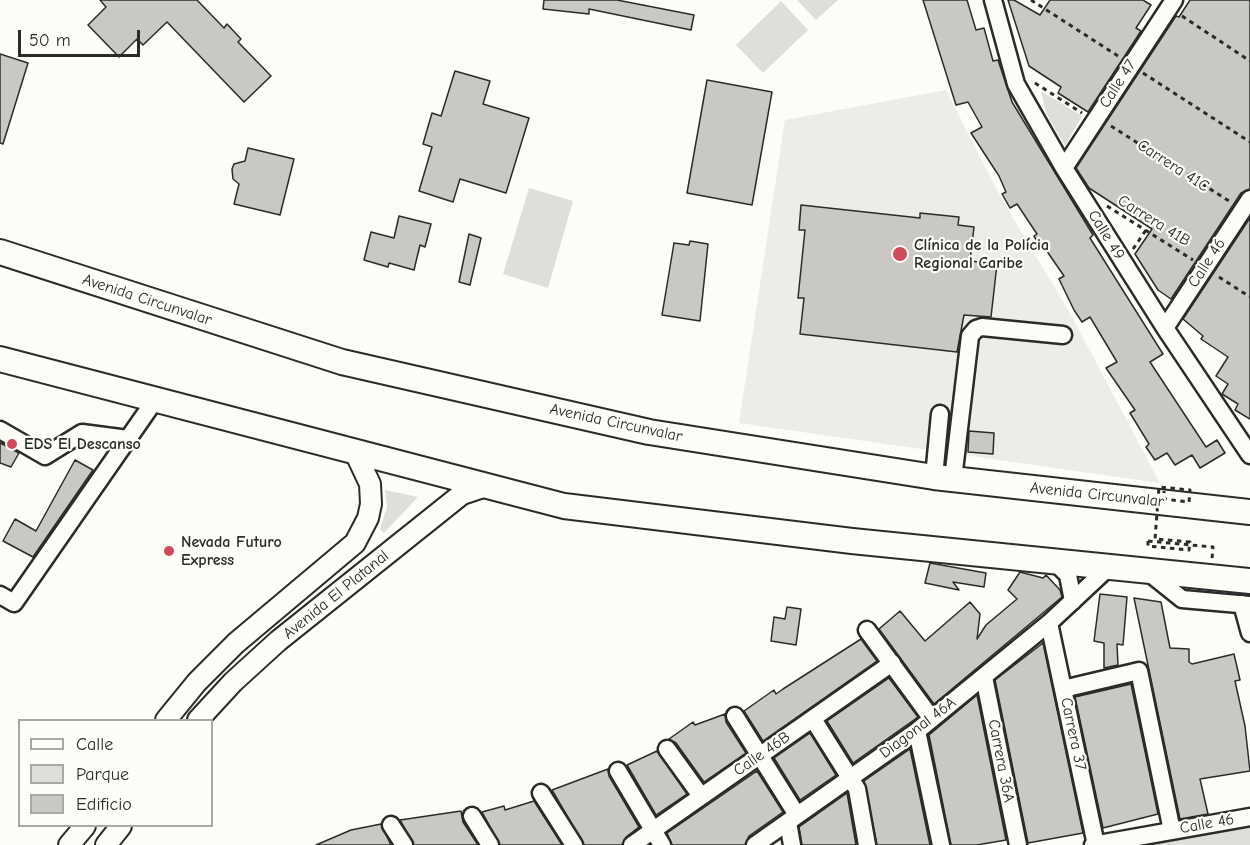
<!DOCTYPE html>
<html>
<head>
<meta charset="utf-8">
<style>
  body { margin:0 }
  #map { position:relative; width:1250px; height:845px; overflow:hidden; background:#fdfcf7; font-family:"Comic Neue",sans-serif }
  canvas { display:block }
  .legend { position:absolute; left:18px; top:719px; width:195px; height:108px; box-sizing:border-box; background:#fdfcf7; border:2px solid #a9a8a5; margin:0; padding:8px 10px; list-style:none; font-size:18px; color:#2b2b2b }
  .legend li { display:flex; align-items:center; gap:12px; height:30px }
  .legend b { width:30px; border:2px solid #a9a8a5 }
  .scale { position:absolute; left:18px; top:30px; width:122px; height:27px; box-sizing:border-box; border:3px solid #2b2b2b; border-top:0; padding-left:8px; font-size:18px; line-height:21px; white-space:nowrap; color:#2b2b2b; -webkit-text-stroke:4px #fdfcf7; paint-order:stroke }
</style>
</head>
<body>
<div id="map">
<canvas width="1250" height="845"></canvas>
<ul class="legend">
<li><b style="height:8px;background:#fdfcf7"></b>Calle</li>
<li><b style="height:16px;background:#dfdeda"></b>Parque</li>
<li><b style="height:16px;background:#c9c8c4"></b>Edificio</li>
</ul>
<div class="scale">50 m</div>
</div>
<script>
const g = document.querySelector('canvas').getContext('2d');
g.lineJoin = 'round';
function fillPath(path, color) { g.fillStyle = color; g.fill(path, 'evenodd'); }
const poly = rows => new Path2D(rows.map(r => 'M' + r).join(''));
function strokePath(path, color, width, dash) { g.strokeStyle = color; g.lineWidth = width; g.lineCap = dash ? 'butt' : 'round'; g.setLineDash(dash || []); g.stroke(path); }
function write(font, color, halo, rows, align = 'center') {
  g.font = font + ' "Comic Neue",sans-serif'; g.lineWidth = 4.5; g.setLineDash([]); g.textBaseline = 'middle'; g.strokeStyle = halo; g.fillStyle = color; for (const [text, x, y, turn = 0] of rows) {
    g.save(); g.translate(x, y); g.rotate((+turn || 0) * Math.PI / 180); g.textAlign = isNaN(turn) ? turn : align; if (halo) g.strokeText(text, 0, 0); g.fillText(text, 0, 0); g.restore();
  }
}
fillPath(poly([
  [946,90,999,194,1071,315,1160,483,739,423,785,120]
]), '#edece8');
fillPath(poly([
  [797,0,838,0,816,20],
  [781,1,808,30,763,73,736,45],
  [1041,91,1082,116,1065,146,1046,113],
  [529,188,573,201,548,288,503,274],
  [385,490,418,497,384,533,380,529,387,507],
  [1250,819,1250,845,1118,845]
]), '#dfdeda');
const building = poly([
  [100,0,197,0,224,28,227,24,241,39,238,42,271,76,244,102,167,22,143,45,137,39,119,57,88,25,106,7,100,0],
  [544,0,617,0,694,15,691,30,589,9,589,14,543,9,544,0],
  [923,0,967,0,976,30,984,28,993,61,998,60,1012,102,1093,235,1090,238,1163,354,1150,362,1206,447,1217,440,1225,453,1200,468,1192,455,1175,465,1167,453,1155,460,1146,447,1149,444,1130,413,1135,410,1106,368,1117,362,1090,317,1082,322,1074,310,1059,279,1064,276,1044,247,1042,249,1034,236,1037,234,1017,204,1010,208,1002,194,1006,192,999,176,971,133,982,127,968,102,956,105,923,0],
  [1008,0,1014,0,1040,15,1050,0,1143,0,1151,5,1136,28,1141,31,1088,112,1058,93,1061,87,1029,66,1008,0],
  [1190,0,1250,0,1250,189,1241,193,1171,299,1158,290,1135,254,1152,229,1089,188,1076,168,1176,16,1179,17,1190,0],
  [0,54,28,63,3,144,0,143,0,54],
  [455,71,490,81,483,104,529,118,506,193,460,179,453,202,419,191,432,147,423,144,432,113,441,116,455,71],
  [707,80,772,92,752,205,687,193,707,80],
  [248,148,294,159,280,215,234,204,239,184,233,179,232,169,234,164,245,161,248,148],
  [801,205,920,218,920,213,959,217,958,225,974,227,970,261,997,264,991,317,964,315,957,352,800,334,804,298,798,298,805,230,799,230,801,205],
  [399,216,431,224,425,247,420,245,414,270,389,263,388,267,364,260,371,232,394,238,399,216],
  [1250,218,1250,419,1235,410,1238,404,1222,394,1228,384,1216,376,1228,357,1201,339,1203,336,1183,319,1250,218],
  [469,234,481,238,470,285,459,282,469,234],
  [690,241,708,244,700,321,662,315,674,243,689,245,690,241],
  [969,431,994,433,993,454,968,452,969,431],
  [0,443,19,453,11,467,0,463,0,443],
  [75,460,93,470,33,557,3,541,15,519,36,531,75,460],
  [930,563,986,573,984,587,953,582,959,590,925,583,930,563],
  [1020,572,1043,578,1046,575,1060,590,1062,597,934,704,879,629,900,611,925,641,970,602,980,614,977,639,986,625,1017,599,1008,590,1020,572],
  [1100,594,1127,597,1123,645,1117,644,1118,665,1104,668,1104,643,1094,641,1100,594],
  [1134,598,1161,602,1170,648,1189,649,1189,662,1192,664,1234,654,1240,680,1235,681,1245,726,1250,771,1200,779,1208,814,1180,819,1134,598],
  [787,607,801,609,796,645,771,641,774,617,785,619,787,607],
  [861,639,877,661,763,741,744,711,774,690,776,694,783,689,861,639],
  [1043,643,1083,833,1028,843,995,680,1043,643],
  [889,678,918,717,853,763,827,721,889,678],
  [1131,684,1158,814,1103,828,1075,697,1131,684],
  [977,695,1006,840,977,845,951,845,929,735,977,695],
  [725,714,726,722,746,753,704,782,676,743,669,739,693,722,695,725,725,714],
  [810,733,836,775,800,800,774,758,810,733],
  [910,749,930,845,877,845,864,781,910,749],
  [657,751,687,794,656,815,627,765,657,751],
  [608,769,609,776,639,827,626,837,622,845,584,845,552,790,608,769],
  [757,771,783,812,749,836,745,845,672,845,667,833,757,771],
  [847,793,856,845,802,845,799,827,847,793],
  [534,801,562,845,500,845,482,812,504,806,505,810,534,801],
  [461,811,463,822,478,845,414,845,400,820,461,811],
  [381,824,391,845,316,845,351,830,381,824]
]);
fillPath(building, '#c9c8c4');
strokePath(building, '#2b2b2b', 1.5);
const minor = poly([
  [993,0,1016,84,1064,168,1165,328,1250,455],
  [1064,168,1174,0],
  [1165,328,1250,199],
  [0,430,45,456,82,433,128,439],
  [934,477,940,414],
  [953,479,970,336,976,329,982,327,1063,335],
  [1054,561,1068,575,1073,601],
  [1147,571,1182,599,1250,605],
  [0,595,14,603,155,400],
  [1242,604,1250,633],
  [1049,623,1096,845],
  [867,630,932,719],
  [984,677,1018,845],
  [1063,689,1139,671,1172,831],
  [735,716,797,815],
  [813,719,857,789,867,845],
  [917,731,941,845],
  [667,749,701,796],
  [618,771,662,845],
  [541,793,574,845],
  [472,816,490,845],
  [788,822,792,845],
  [391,825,404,845],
  [632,845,892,663],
  [755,845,917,731,1049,623,1110,566],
  [1093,845,1250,817]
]);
const major = poly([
  [166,720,197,682,236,643,355,543,368,518,371,504,370,484,354,450],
  [198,720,233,682,278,641,462,494,486,486],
  [69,845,85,826],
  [106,845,121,826]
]);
const highway = poly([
  [0,252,342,362,649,432,934,477,1250,512],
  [0,359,564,506,852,541,1250,581]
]);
strokePath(minor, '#2b2b2b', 21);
strokePath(major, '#2b2b2b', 24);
strokePath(highway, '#2b2b2b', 28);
strokePath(poly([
  [1031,0,1118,56],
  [1182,16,1250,61],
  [1143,73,1250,142],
  [1035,83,1082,113],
  [1111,126,1229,201],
  [1107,206,1193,260],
  [1133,249,1146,230],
  [1219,277,1250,297],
  [1148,541,1213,547,1212,559]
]), '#2b2b2b', 3, [4.5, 4.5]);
strokePath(minor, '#fdfcf7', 16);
strokePath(major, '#fdfcf7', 20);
strokePath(highway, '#fdfcf7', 24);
strokePath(poly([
  [1148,541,1148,546,1189,550,1190,542,1155,539,1159,487,1190,490,1189,502,1164,499,1164,491]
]), '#2b2b2b', 3, [4.5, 4.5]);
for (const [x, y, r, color] of [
  [900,254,8,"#d1495b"],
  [12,444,6,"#d1495b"],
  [169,551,6,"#d1495b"]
]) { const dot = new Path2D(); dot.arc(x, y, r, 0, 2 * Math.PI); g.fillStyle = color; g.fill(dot); strokePath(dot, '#fdfcf7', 2); }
write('16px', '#2b2b2b', '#fdfcf7', [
  ["Calle 47",1118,84,-57],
  ["Carrera 41C",1173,166,33],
  ["Carrera 41B",1154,221,32],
  ["Calle 49",1106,235,58],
  ["Calle 46",1207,263,-57],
  ["Avenida Circunvalar",147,300,18],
  ["Avenida Circunvalar",616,423,12],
  ["Avenida Circunvalar",1097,495,6],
  ["Avenida El Platanal",336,595,-39],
  ["Diagonal 46A",918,728,-37],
  ["Carrera 37",1073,734,78],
  ["Calle 46B",762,754,-35],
  ["Carrera 36A",1001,761,79],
  ["Calle 46",1207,824,-10]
]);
write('bold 16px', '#2b2b2b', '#fdfcf7', [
  ["Clínica de la Polícia",914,245],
  ["Regional Caribe",914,263],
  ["EDS El Descanso",24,444],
  ["Nevada Futuro",181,542],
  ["Express",181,560]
], 'left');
</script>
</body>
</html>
